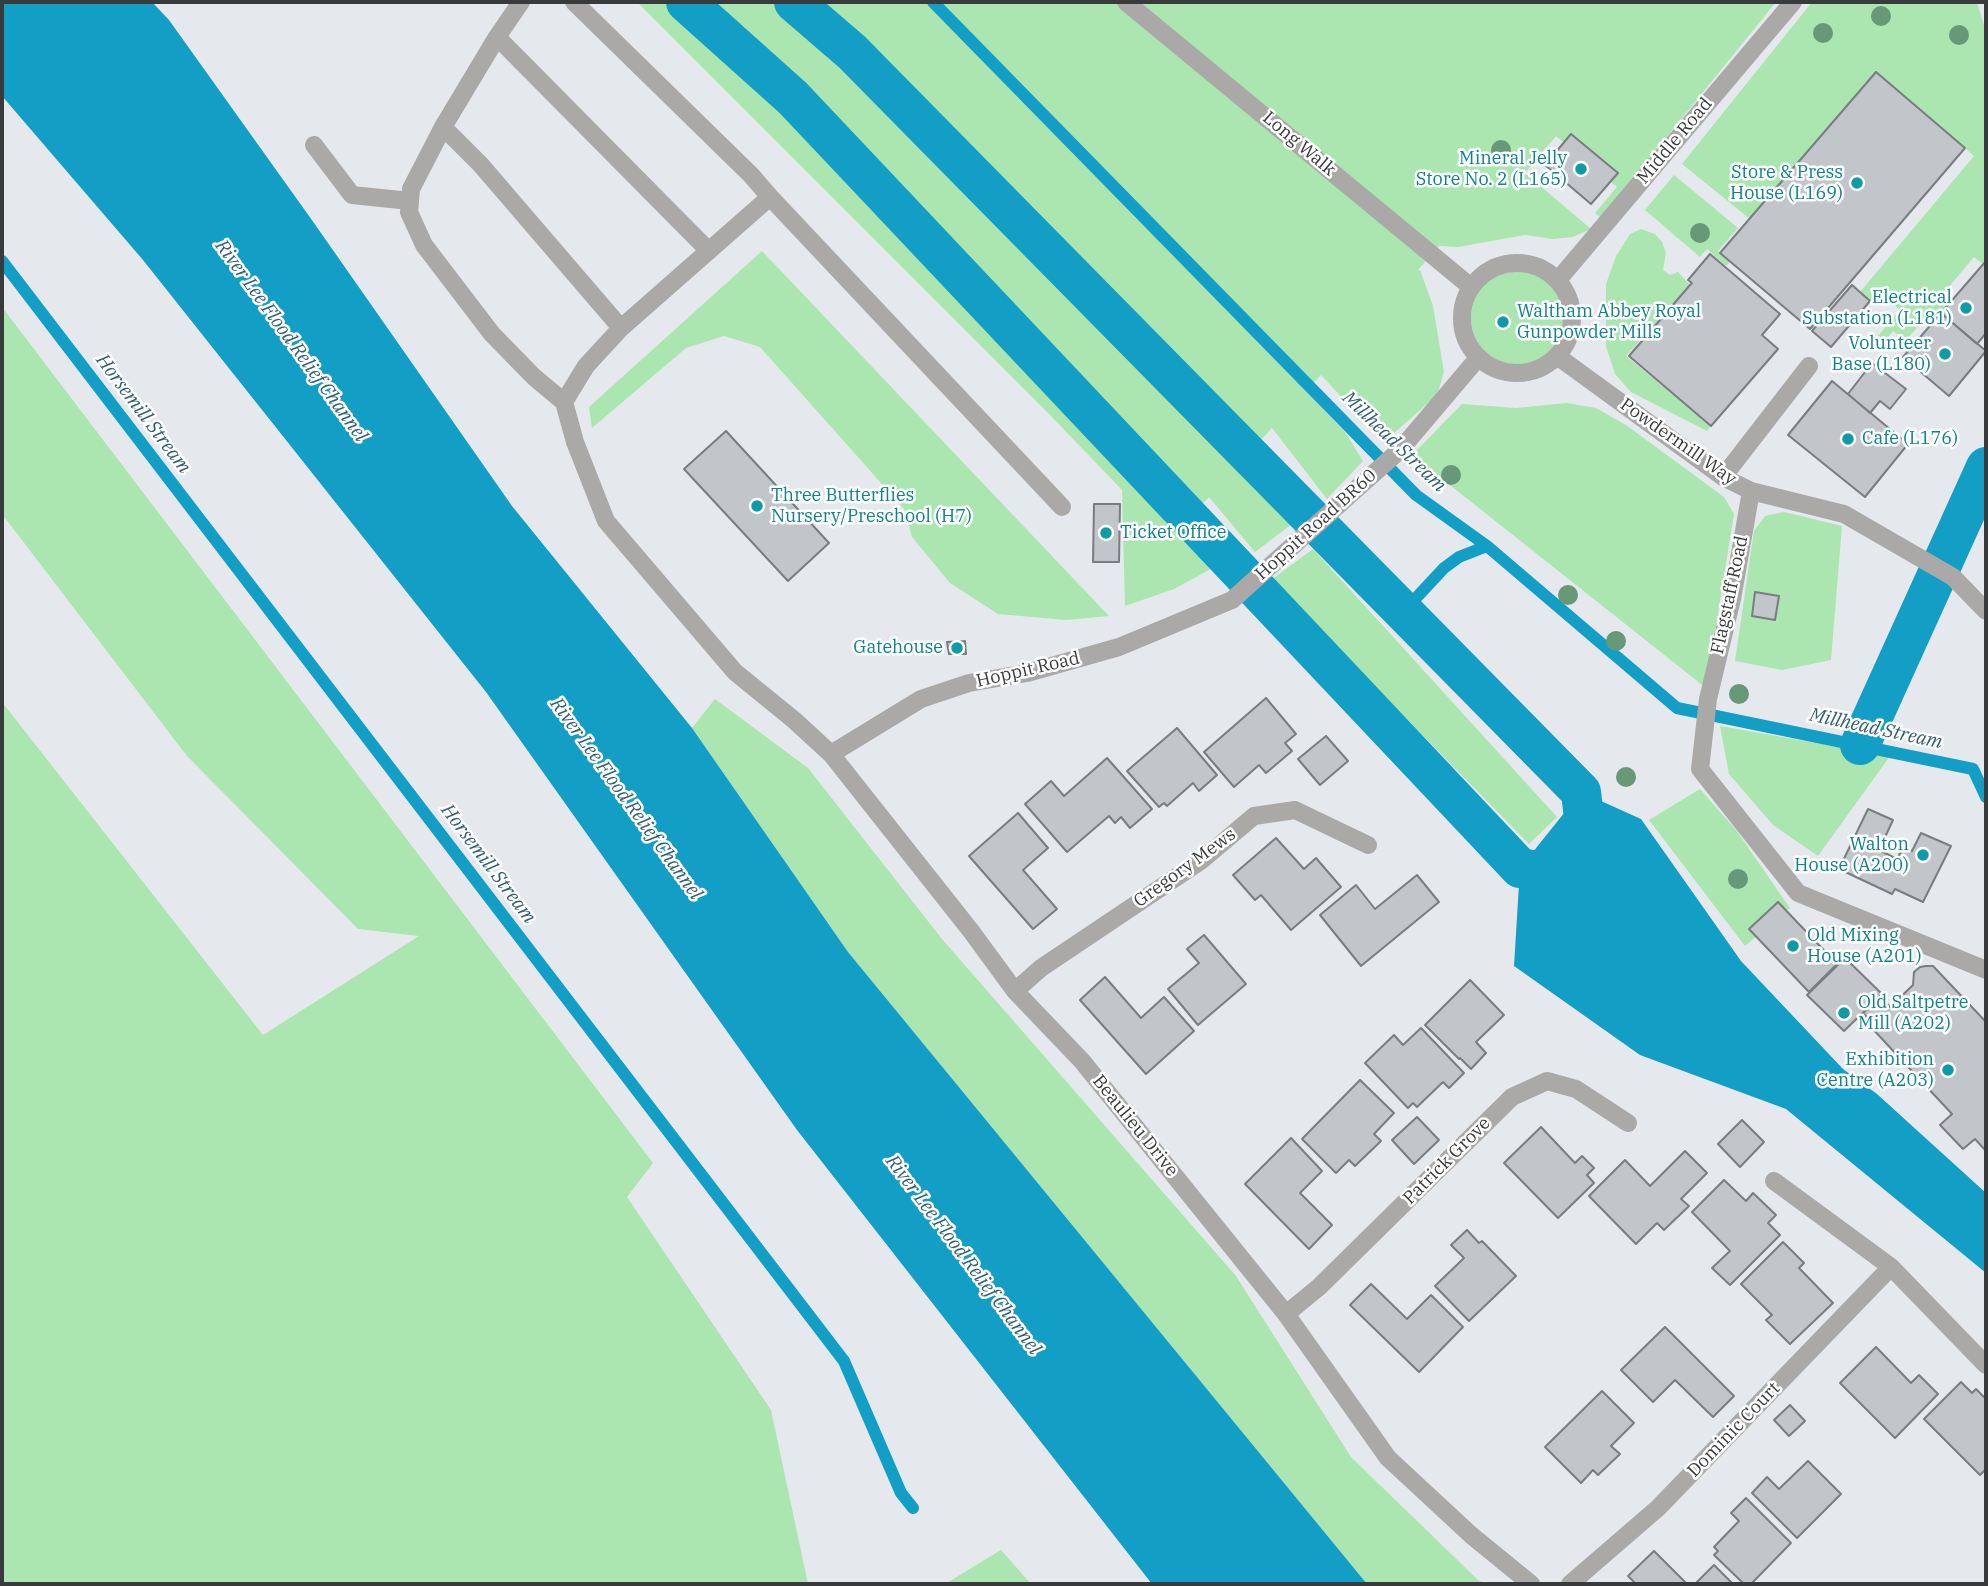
<!DOCTYPE html>
<html>
<head>
<meta charset="utf-8">
<style>
  body { margin:0 }
  #map { position:relative; width:1988px; height:1586px; overflow:hidden; background:#e5e9ed; font-family:"IBM Plex Serif",serif }
  canvas { display:block }
  .frame { position:absolute; inset:0; border:4px solid #393a3c; pointer-events:none }
</style>
</head>
<body>
<div id="map">
<canvas width="1988" height="1586"></canvas>
<div class="frame"></div>
</div>
<script>
const g = document.querySelector('canvas').getContext('2d');
g.lineJoin = 'round';
function fillPath(path, color) { g.fillStyle = color; g.fill(path, 'evenodd'); }
const poly = rows => new Path2D(rows.map(r => 'M' + r).join(''));
function strokePath(path, color, width, dash) { g.strokeStyle = color; g.lineWidth = width; g.lineCap = dash ? 'butt' : 'round'; g.setLineDash(dash || []); g.stroke(path); }
function write(font, color, halo, rows, align = 'center') {
  g.font = font + ' "IBM Plex Serif",serif'; g.lineWidth = 5; g.setLineDash([]); g.textBaseline = 'middle'; g.strokeStyle = halo; g.fillStyle = color; for (const [text, x, y, turn = 0] of rows) {
    g.save(); g.translate(x, y); g.rotate((+turn || 0) * Math.PI / 180); g.textAlign = isNaN(turn) ? turn : align; if (halo) g.strokeText(text, 0, 0); g.fillText(text, 0, 0); g.restore();
  }
}
fillPath(poly([
  [637,2,1776,2,1601,218,1595,213,1617,187,1556,136,1525,173,1591,229,1573,237,1553,239,1525,235,1458,247,1439,246,1418,270,1420,270,1433,306,1444,372,1437,395,1392,435,1386,430,1378,436,1321,375,1306,391,1345,432,1363,461,1327,499,1272,428,1240,463,1292,524,1255,552,1209,497,1182,526,1220,564,1174,589,1125,606,1122,490,1050,415],
  [1812,2,1977,2,1986,32,1986,261,1983,264,1974,257,1942,295,1950,302,1931,324,1925,319,1906,340,1893,331,1884,342,1877,337,1900,310,1883,295,1874,304,1860,292,1974,156,1876,72,1750,219,1682,164],
  [1674,175,1738,228,1718,251,1730,262,1726,266,1707,249,1700,257,1645,210],
  [1641,229,1655,234,1662,242,1666,253,1663,270,1670,275,1678,272,1690,285,1626,356,1711,426,1707,431,1631,392,1615,374,1606,346,1606,284,1616,256,1630,234],
  [762,251,1109,616,1066,620,998,614,950,583,912,537,905,510,760,347,724,336,686,348,592,428,589,407],
  '1471 318a47 47 0 1 1 94 0a47 47 0 1 1-94 0Z',
  [2,307,653,1163,627,1197,771,1410,808,1584,2,1584,2,702,263,1035,419,936,358,929,187,756,2,514],
  [1567,403,1596,408,1626,425,1724,497,1734,514,1706,688,1412,455,1462,404,1516,408],
  [1784,512,1842,526,1831,660,1782,670,1735,661,1754,531,1765,516],
  [1313,549,1557,817,1529,844,1271,580],
  [715,699,808,768,942,939,1236,1276,1351,1457,1478,1580,1486,1584,1367,1584,848,952,692,728],
  [1720,726,1890,756,1818,856,1773,825,1729,774],
  [1700,789,1736,830,1790,908,1745,946,1649,820],
  [1001,1550,1031,1584,945,1584]
]), '#abe5af');
fillPath(poly([
  [2,2,152,2,169,20,314,223,512,506,692,728,848,952,1367,1584,1152,1584,797,1130,486,692,143,260,2,96],
  [1581,792,1641,819,1741,961,1843,1069,1877,1094,1986,1193,1986,1273,1786,1109,1640,1055,1514,966,1520,868]
]), '#139ec5');
strokePath(poly([
  [933,2,1416,495,1487,546,1677,708,1973,769,1986,797],
  [2,261,844,1361,901,1493,913,1508],
  [1403,612,1444,568,1459,557,1487,546]
]), '#139ec5', 12);
strokePath(poly([
  [686,2,793,98,1520,868,1574,877],
  [794,2,852,52,1581,792,1587,845],
  [1860,745,1986,467]
]), '#139ec5', 40);
const building = poly([
  [1876,72,1965,148,1810,329,1720,253,1876,72],
  [1571,134,1618,173,1591,204,1545,165,1571,134],
  [1710,254,1780,314,1762,335,1778,349,1711,426,1629,356,1690,285,1692,283,1688,280,1710,254],
  [1986,261,1986,333,1977,344,1941,313,1986,261],
  [1852,285,1870,301,1831,347,1812,331,1852,285],
  [1941,313,1986,351,1949,396,1903,357,1941,313],
  [1872,363,1906,389,1890,409,1880,401,1870,413,1848,394,1872,363],
  [1832,381,1908,444,1865,497,1788,435,1832,381],
  [726,431,829,543,788,581,684,469,726,431],
  [1094,504,1120,504,1119,562,1093,562,1094,504],
  [1755,592,1779,596,1775,620,1752,616,1755,592],
  [965,641,966,654,949,654,947,642,965,641],
  [1266,698,1296,734,1285,743,1292,751,1266,773,1259,765,1234,787,1204,752,1266,698],
  [1177,728,1217,775,1199,791,1193,783,1167,806,1164,803,1159,807,1127,771,1177,728],
  [1326,736,1348,761,1320,785,1298,759,1326,736],
  [1107,758,1152,809,1130,828,1121,817,1115,823,1109,816,1067,852,1025,804,1051,781,1064,796,1107,758],
  [1868,809,1893,820,1879,850,1897,859,1903,847,1912,851,1921,833,1951,846,1923,902,1895,889,1892,894,1839,869,1868,809],
  [1018,813,1048,848,1023,870,1057,909,1033,929,969,856,1018,813],
  [1276,838,1304,869,1316,858,1341,887,1291,930,1261,895,1255,900,1233,875,1276,838],
  [1417,875,1439,902,1361,966,1320,915,1356,885,1375,909,1417,875],
  [1778,902,1837,964,1809,992,1749,929,1778,902],
  [1204,935,1246,984,1198,1025,1168,989,1199,963,1187,949,1204,935],
  [1845,958,1882,994,1844,1031,1807,995,1845,958],
  [1926,966,1933,966,1986,1022,1986,1151,1975,1139,1963,1149,1940,1125,1952,1114,1870,1026,1873,1024,1863,1013,1881,997,1890,1007,1913,985,1914,972,1920,967,1926,966],
  [1105,977,1141,1018,1164,997,1194,1031,1146,1074,1080,1000,1105,977],
  [1470,980,1504,1015,1476,1042,1486,1053,1471,1069,1460,1058,1459,1059,1425,1025,1470,980],
  [1421,1028,1464,1073,1449,1088,1443,1082,1417,1107,1413,1103,1408,1108,1365,1063,1394,1035,1403,1045,1421,1028],
  [1360,1080,1394,1113,1374,1134,1381,1141,1355,1166,1349,1160,1336,1173,1302,1139,1360,1080],
  [1417,1117,1439,1140,1414,1164,1392,1140,1417,1117],
  [1742,1120,1764,1142,1740,1167,1718,1144,1742,1120],
  [1541,1127,1575,1163,1582,1156,1594,1168,1587,1175,1594,1183,1558,1218,1504,1163,1541,1127],
  [1291,1138,1322,1171,1300,1193,1332,1225,1309,1249,1245,1184,1291,1138],
  [1685,1151,1707,1173,1681,1199,1689,1206,1664,1230,1657,1223,1636,1244,1589,1196,1625,1160,1650,1186,1685,1151],
  [1724,1180,1746,1201,1753,1193,1776,1215,1768,1223,1780,1235,1730,1285,1712,1268,1730,1251,1692,1212,1724,1180],
  [1467,1230,1479,1243,1482,1241,1516,1276,1469,1321,1435,1286,1464,1258,1451,1245,1467,1230],
  [1783,1242,1804,1263,1799,1268,1833,1303,1790,1344,1766,1320,1772,1315,1741,1284,1783,1242],
  [1371,1284,1407,1319,1431,1295,1463,1327,1419,1372,1350,1305,1371,1284],
  [1665,1327,1734,1396,1713,1417,1675,1380,1653,1402,1621,1370,1665,1327],
  [1876,1347,1911,1383,1919,1375,1938,1394,1895,1438,1840,1383,1876,1347],
  [1961,1382,1972,1393,1976,1389,1986,1399,1986,1469,1980,1475,1924,1419,1961,1382],
  [1602,1391,1634,1423,1611,1446,1620,1454,1598,1475,1593,1470,1581,1483,1545,1447,1602,1391],
  [1790,1405,1805,1421,1789,1436,1774,1420,1790,1405],
  [1808,1461,1841,1494,1797,1538,1752,1493,1767,1477,1779,1489,1808,1461],
  [1746,1498,1791,1543,1751,1584,1744,1584,1714,1555,1718,1551,1714,1547,1739,1521,1731,1513,1746,1498],
  [1654,1551,1687,1584,1636,1584,1628,1576,1654,1551],
  [1714,1565,1733,1584,1695,1584,1714,1565]
]);
fillPath(building, '#c2c5ca');
strokePath(building, '#797d81', 2);
strokePath(poly([
  [521,2,497,37,709,251],
  [574,2,751,175,770,197],
  [1126,2,1471,287],
  [443,127,497,37],
  [314,145,352,195,410,201],
  '1462 318a55 55 0 1 1 110 0a55 55 0 1 1-110 0Z',
  [1558,280,1793,2],
  [1557,356,1723,477,1751,491,1844,514,1953,577,1986,611],
  [564,402,534,377,492,334,424,245,409,212,411,189,443,127,481,165,621,328],
  [1723,477,1809,366],
  [1751,491,1732,599,1708,699,1700,769,1798,893,1986,970],
  [1062,507,770,197,621,328,586,366,564,402,575,442,606,521,735,672,794,720,831,754,971,931,1015,991,1082,1061,1286,1314,1388,1458,1471,1535,1531,1584],
  [831,754,921,699,969,683,1027,673,1119,647,1232,600,1400,450,1478,358],
  [1015,991,1041,968,1202,860,1254,816,1295,810,1368,845],
  [1774,1181,1891,1267,1986,1365],
  [1286,1314,1319,1287,1512,1097,1547,1081,1576,1089,1628,1123],
  [1570,1584,1658,1508,1891,1267]
]), '#aba8a8', 18);
g.fillStyle = '#679878';
for (const [x, y] of [
  [1881,16],
  [1823,33],
  [1959,35],
  [1501,150],
  [1700,233],
  [1451,475],
  [1568,595],
  [1616,641],
  [1739,694],
  [1626,777],
  [1738,879]
]) { g.beginPath(); g.arc(x, y, 10, 0, 2 * Math.PI); g.fill(); }
for (const [x, y, r, color] of [
  [1581,169,7,"#0f9aa8"],
  [1857,183,7,"#0f9aa8"],
  [1966,308,7,"#0f9aa8"],
  [1503,322,7,"#0f9aa8"],
  [1945,354,7,"#0f9aa8"],
  [1848,439,7,"#0f9aa8"],
  [757,506,7,"#0f9aa8"],
  [1106,533,7,"#0f9aa8"],
  [957,648,7,"#0f9aa8"],
  [1923,855,7,"#0f9aa8"],
  [1793,946,7,"#0f9aa8"],
  [1844,1013,7,"#0f9aa8"],
  [1948,1070,7,"#0f9aa8"]
]) { const dot = new Path2D(); dot.arc(x, y, r, 0, 2 * Math.PI); g.fillStyle = color; g.fill(dot); strokePath(dot, '#fff', 2.5); }
write('18px', '#393a3c', '#fff', [
  ["Middle Road",1675,141,-50],
  ["Long Walk",1299,144,40],
  ["Powdermill Way",1678,442,35],
  ["Hoppit Road BR60",1316,525,-42],
  ["Flagstaff Road",1730,595,-78],
  ["Hoppit Road",1028,670,-13],
  ["Gregory Mews",1185,868,-36],
  ["Beaulieu Drive",1135,1126,51],
  ["Patrick Grove",1447,1161,-45],
  ["Dominic Court",1734,1430,-46]
]);
write('18px', '#0d838f', '#fff', [
  ["Mineral Jelly",1567,159],
  ["Store No. 2 (L165)",1567,180],
  ["Store & Press",1843,173],
  ["House (L169)",1843,194],
  ["Electrical",1952,298],
  ["Substation (L181)",1952,319],
  ["Waltham Abbey Royal",1517,312,"left"],
  ["Gunpowder Mills",1517,333,"left"],
  ["Volunteer",1931,344],
  ["Base (L180)",1931,365],
  ["Cafe (L176)",1862,439,"left"],
  ["Three Butterflies",771,496,"left"],
  ["Nursery/Preschool (H7)",771,517,"left"],
  ["Ticket Office",1120,533,"left"],
  ["Gatehouse",943,648],
  ["Walton",1909,845],
  ["House (A200)",1909,866],
  ["Old Mixing",1807,936,"left"],
  ["House (A201)",1807,957,"left"],
  ["Old Saltpetre",1858,1003,"left"],
  ["Mill (A202)",1858,1024,"left"],
  ["Exhibition",1934,1060],
  ["Centre (A203)",1934,1081]
], 'right');
write('italic 19px', '#2e5e70', '#fff', [
  ["River Lee Flood Relief Channel",291,341,54],
  ["Horsemill Stream",143,414,53],
  ["Millhead Stream",1394,442,44],
  ["Millhead Stream",1876,729,12],
  ["River Lee Flood Relief Channel",626,799,54],
  ["Horsemill Stream",488,864,53],
  ["River Lee Flood Relief Channel",963,1255,53]
]);
</script>
</body>
</html>
